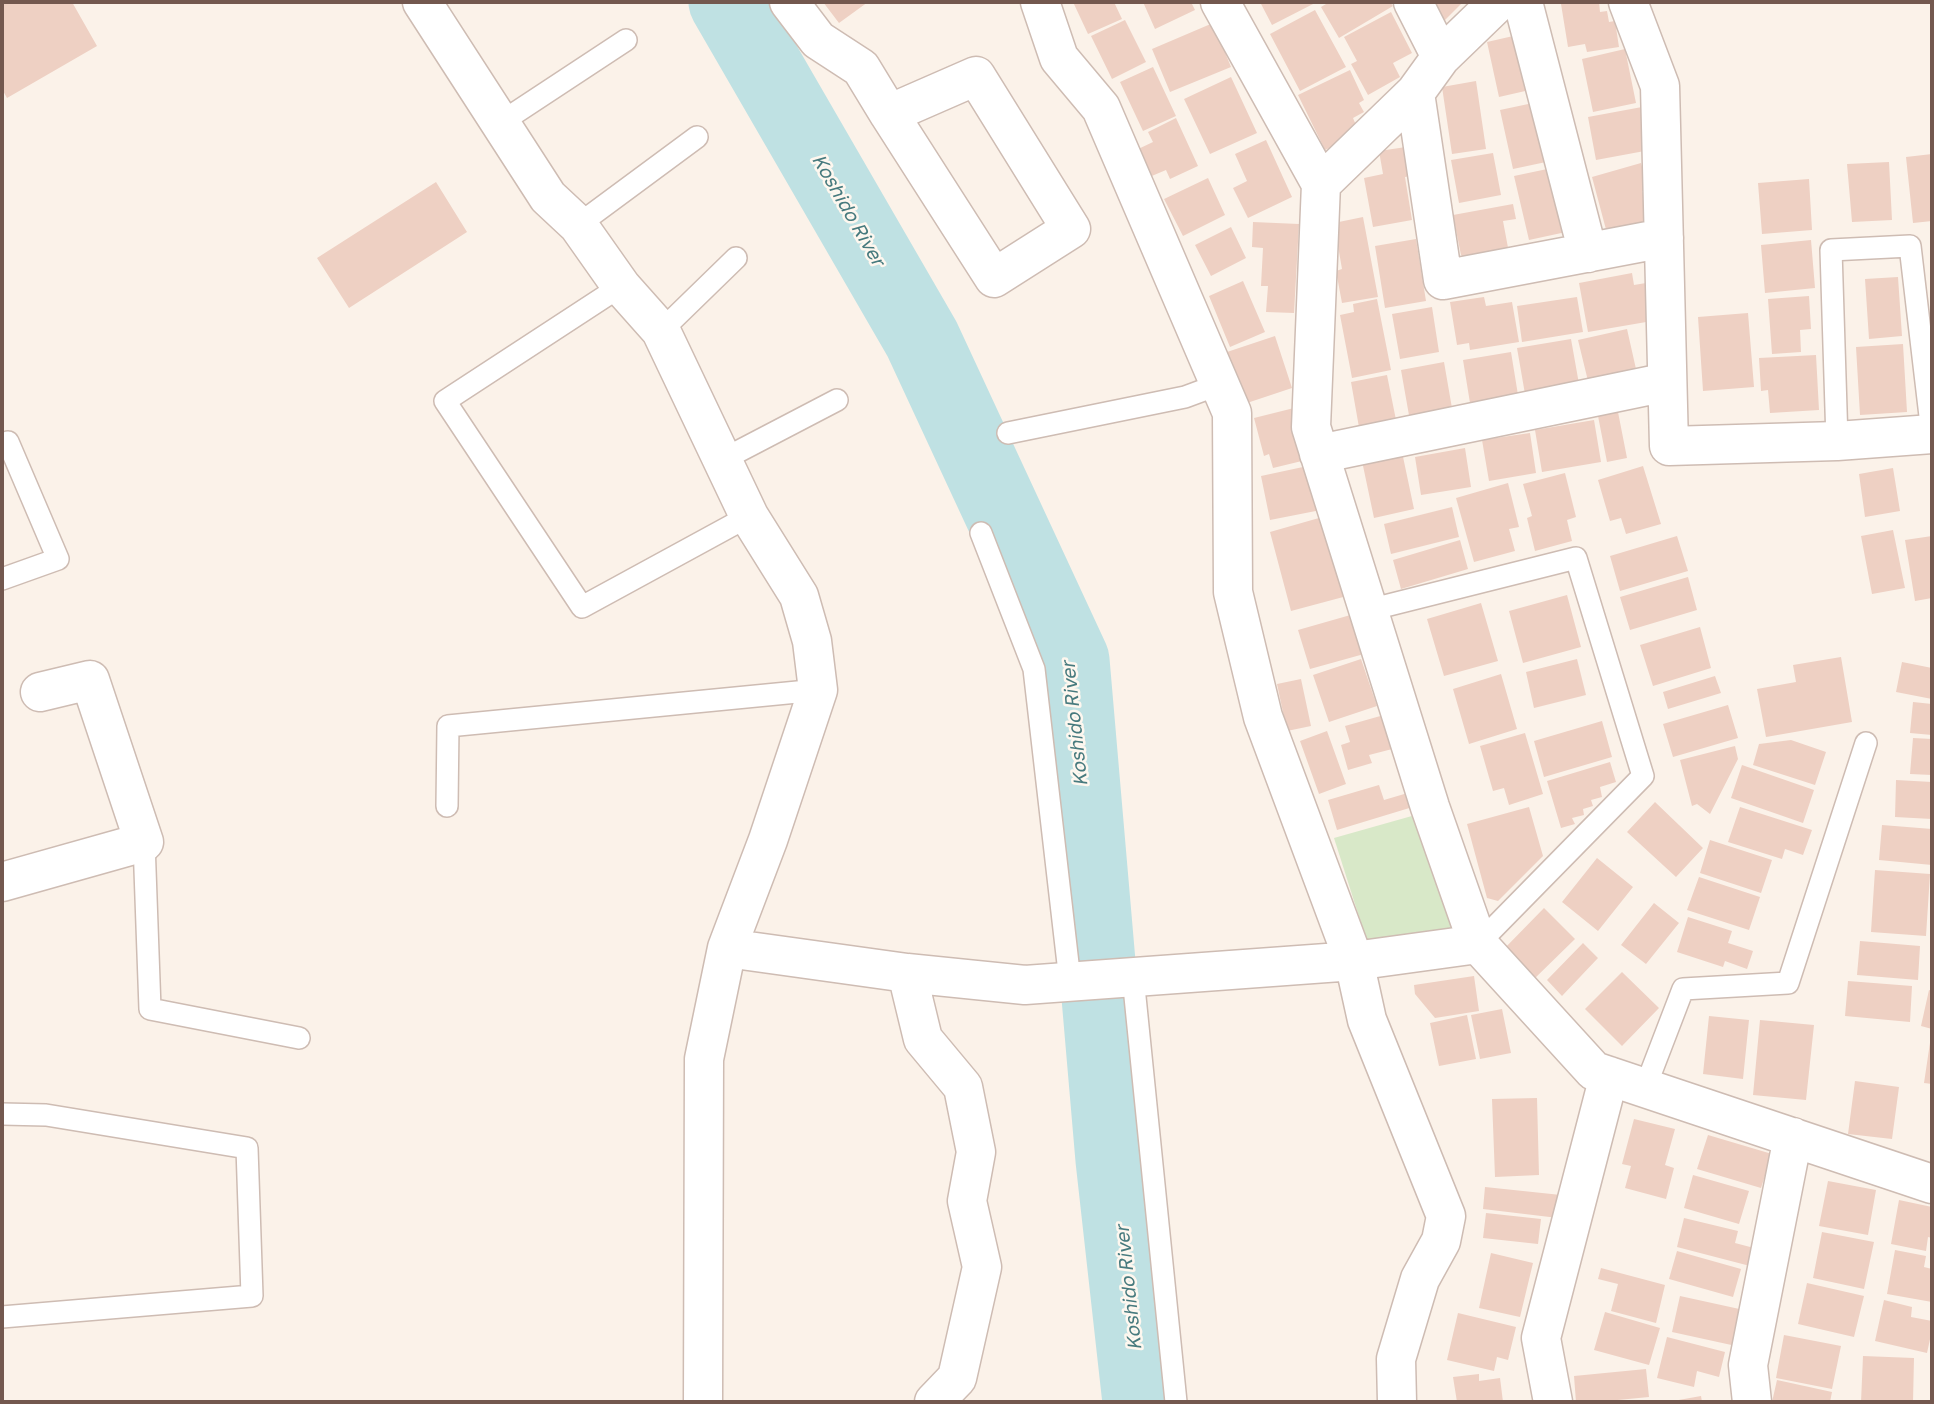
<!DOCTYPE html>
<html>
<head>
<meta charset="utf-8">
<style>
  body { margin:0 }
  #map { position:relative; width:1934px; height:1404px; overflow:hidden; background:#fbf2e9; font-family:"Golos Text",sans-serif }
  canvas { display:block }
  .frame { position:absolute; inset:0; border:4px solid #73584f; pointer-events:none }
</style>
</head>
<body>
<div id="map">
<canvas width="1934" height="1404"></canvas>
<div class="frame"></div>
</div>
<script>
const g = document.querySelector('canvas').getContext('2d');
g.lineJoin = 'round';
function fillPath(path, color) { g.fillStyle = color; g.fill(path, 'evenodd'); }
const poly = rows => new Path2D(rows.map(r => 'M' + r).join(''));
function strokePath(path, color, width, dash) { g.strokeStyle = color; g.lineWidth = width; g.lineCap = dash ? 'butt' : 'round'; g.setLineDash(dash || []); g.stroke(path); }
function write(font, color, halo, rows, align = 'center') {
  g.font = font + ' "Golos Text",sans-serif'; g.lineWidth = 5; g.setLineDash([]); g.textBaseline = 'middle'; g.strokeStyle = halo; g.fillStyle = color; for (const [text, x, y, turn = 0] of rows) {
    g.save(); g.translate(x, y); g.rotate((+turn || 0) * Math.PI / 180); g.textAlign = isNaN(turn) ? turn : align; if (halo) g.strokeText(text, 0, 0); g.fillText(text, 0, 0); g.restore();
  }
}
fillPath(poly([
  [1426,812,1462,934,1368,945,1334,838]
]), '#d8e8c8');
strokePath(poly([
  [727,2,922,339,1071,660,1114,1160,1141,1402]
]), '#bfe1e3', 77);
fillPath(poly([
  [2,2,72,2,97,46,7,98,2,89],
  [823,2,868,2,839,23],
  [1073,2,1114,2,1122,19,1088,34],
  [1143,2,1191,2,1195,10,1155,29],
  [1260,2,1317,2,1272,25],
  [1324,2,1390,2,1393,6,1339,38,1321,7,1326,4],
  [1427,2,1463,2,1445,20],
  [1572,2,1599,2,1600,12,1607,11,1609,22,1615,21,1619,47,1587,52,1585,44,1568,47,1561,4],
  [1315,10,1346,67,1300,91,1270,34],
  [1391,12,1412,53,1393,63,1400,77,1368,95,1351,64,1357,61,1344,37],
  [1125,20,1146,62,1112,79,1091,36],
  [1213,23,1231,67,1170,92,1152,49],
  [1522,34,1534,89,1499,97,1487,42],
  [1625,49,1636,103,1593,112,1582,59],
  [1153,67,1176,116,1143,131,1120,82],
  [1350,70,1364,100,1359,103,1364,112,1353,118,1358,130,1350,138,1325,150,1298,95],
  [1231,77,1257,133,1210,154,1184,99],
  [1476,81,1486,149,1452,154,1442,87],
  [1533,103,1546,162,1513,169,1500,110],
  [1642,107,1650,150,1596,160,1588,117],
  [1176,118,1198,166,1170,179,1166,170,1147,178,1134,151,1153,142,1148,132],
  [1266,140,1292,197,1248,218,1233,188,1247,181,1235,154],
  [1406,147,1411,176,1405,177,1412,220,1373,227,1364,178,1383,174,1379,151],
  [1493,153,1501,195,1459,203,1451,160],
  [1932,154,1932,221,1913,223,1906,157],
  [1889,162,1892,220,1852,222,1847,164],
  [1641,163,1648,189,1642,191,1649,213,1644,214,1647,226,1608,237,1592,177],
  [1552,168,1566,232,1529,240,1514,176],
  [1208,178,1225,215,1183,236,1164,199],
  [1809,179,1812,230,1762,234,1758,183],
  [436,182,467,232,349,308,317,258],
  [1513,204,1516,219,1503,221,1509,253,1468,261,1461,255,1453,215],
  [1363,217,1378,297,1342,303,1336,271,1342,269,1334,223],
  [1253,222,1299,224,1294,313,1266,312,1268,286,1261,286,1263,248,1252,247],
  [1231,227,1246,258,1211,276,1195,245],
  [1416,239,1426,301,1385,308,1375,246],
  [1811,240,1815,288,1765,293,1761,245],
  [1632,273,1634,285,1646,283,1652,321,1588,332,1579,283],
  [1898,277,1902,336,1869,339,1865,279],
  [1243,281,1265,332,1230,347,1209,296],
  [1809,296,1811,329,1800,330,1801,352,1772,354,1768,299],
  [1484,297,1486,306,1512,302,1519,342,1470,350,1469,343,1457,345,1450,302],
  [1577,297,1583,332,1522,342,1517,306],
  [1377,299,1391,370,1352,378,1340,315,1354,312,1353,304],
  [1432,307,1439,352,1400,359,1392,314],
  [1748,313,1754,387,1703,391,1698,317],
  [1627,329,1636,369,1588,381,1578,340],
  [1275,336,1292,388,1244,404,1227,352],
  [1571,339,1579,384,1525,394,1517,348],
  [1903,344,1907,412,1860,415,1856,347],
  [1511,352,1518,395,1470,403,1463,360],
  [1816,355,1819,410,1770,413,1768,390,1761,391,1759,358],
  [1444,362,1453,414,1410,421,1401,370],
  [1387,375,1397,425,1360,433,1351,382],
  [1298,407,1306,460,1273,468,1269,454,1264,456,1254,418],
  [1618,412,1627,458,1607,462,1598,416],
  [1594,420,1601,462,1542,472,1535,430],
  [1530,433,1536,473,1489,481,1482,440],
  [1465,448,1471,487,1421,495,1415,457],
  [1402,452,1414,509,1374,518,1362,461],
  [1317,464,1326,509,1270,520,1261,476],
  [1643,466,1661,524,1626,534,1621,518,1610,521,1598,480],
  [1893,468,1900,511,1865,517,1859,474],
  [1565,473,1576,517,1567,520,1572,541,1535,551,1527,518,1532,516,1523,484],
  [1508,483,1519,527,1509,529,1515,551,1474,562,1456,498],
  [1452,507,1459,537,1391,554,1384,524],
  [1326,516,1347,596,1291,611,1270,532],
  [1893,530,1905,588,1872,594,1861,536],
  [1677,536,1688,571,1620,591,1610,556],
  [1932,536,1932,598,1915,601,1905,540],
  [1460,540,1468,569,1401,589,1393,560],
  [1688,577,1697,610,1630,630,1620,597],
  [1567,595,1581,647,1523,663,1509,611],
  [1481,603,1498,661,1444,676,1427,619],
  [1354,614,1364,654,1310,669,1298,630],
  [1700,627,1711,668,1653,686,1640,645],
  [1841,657,1852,722,1766,737,1757,689,1796,682,1793,665],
  [1361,659,1377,706,1329,722,1313,675],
  [1577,659,1586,695,1534,708,1526,672],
  [1902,662,1932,668,1932,699,1896,692],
  [1501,674,1517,729,1469,744,1453,689],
  [1715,676,1721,693,1668,709,1663,692],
  [1301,679,1311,726,1287,731,1277,684],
  [1913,702,1932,704,1932,735,1910,733],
  [1728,705,1738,738,1673,757,1663,724],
  [1391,713,1400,747,1369,755,1372,763,1348,770,1341,745,1350,742,1345,726],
  [1602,721,1612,757,1544,777,1534,741],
  [1327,731,1346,784,1319,794,1300,741],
  [1525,733,1543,794,1509,805,1504,788,1493,791,1480,746],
  [1913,738,1932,739,1932,775,1910,774],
  [1791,740,1826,752,1815,785,1753,765,1759,744],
  [1735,746,1738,759,1710,814,1697,804,1692,806,1680,760],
  [1610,762,1616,782,1600,787,1602,797,1591,800,1593,806,1583,809,1584,815,1572,818,1575,824,1561,828,1547,781],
  [1742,765,1814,790,1803,823,1731,798],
  [1896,780,1932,782,1932,819,1895,817],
  [1379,785,1384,800,1411,792,1416,806,1337,830,1328,800],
  [1655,802,1703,848,1676,877,1627,832],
  [1529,807,1543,856,1498,901,1487,898,1467,824],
  [1740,807,1812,830,1803,855,1785,849,1782,859,1728,842],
  [1882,825,1932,829,1932,865,1879,860],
  [1710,840,1772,860,1761,893,1700,873],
  [1597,858,1633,887,1598,931,1562,902],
  [1875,870,1930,874,1926,936,1871,932],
  [1699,877,1760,897,1749,930,1687,910],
  [1654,903,1679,923,1646,964,1621,945],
  [1544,908,1575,939,1532,981,1502,951],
  [1688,917,1732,931,1728,943,1753,951,1747,969,1725,961,1723,967,1677,952],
  [1860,941,1920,946,1918,980,1857,975],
  [1583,943,1598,958,1562,996,1547,980],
  [1622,972,1659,1008,1622,1046,1585,1009],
  [1474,976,1479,1011,1435,1018,1415,994,1414,985],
  [1848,981,1912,986,1910,1022,1845,1016],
  [1929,990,1932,991,1932,1029,1921,1026],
  [1502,1009,1511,1053,1480,1059,1471,1015],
  [1467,1015,1476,1059,1439,1066,1430,1023],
  [1709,1016,1749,1020,1743,1079,1703,1074],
  [1760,1020,1814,1025,1806,1100,1753,1095],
  [1931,1036,1932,1037,1932,1084,1924,1083],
  [1855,1081,1899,1087,1892,1139,1848,1134],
  [1537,1098,1539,1175,1495,1177,1492,1099],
  [1634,1119,1675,1129,1665,1165,1674,1168,1666,1199,1625,1188,1631,1166,1622,1164],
  [1708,1135,1772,1154,1761,1188,1697,1169],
  [1693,1175,1749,1191,1739,1224,1684,1208],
  [1828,1181,1876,1190,1868,1235,1819,1226],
  [1485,1187,1561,1195,1558,1218,1483,1209],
  [1899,1200,1932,1207,1932,1238,1928,1237,1926,1251,1891,1244],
  [1486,1213,1541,1219,1538,1244,1483,1238],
  [1684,1218,1738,1231,1735,1243,1754,1248,1750,1266,1677,1247],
  [1822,1232,1874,1242,1864,1289,1813,1278],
  [1895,1250,1926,1256,1924,1267,1932,1269,1932,1302,1887,1294],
  [1677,1251,1741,1269,1733,1297,1669,1279],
  [1491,1253,1533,1263,1520,1317,1479,1308],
  [1601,1268,1665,1285,1656,1323,1611,1311,1618,1284,1598,1279],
  [1807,1283,1864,1296,1854,1337,1798,1324],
  [1680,1296,1744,1310,1736,1346,1672,1332],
  [1884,1300,1912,1307,1911,1317,1932,1321,1932,1330,1927,1353,1875,1341],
  [1605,1312,1660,1328,1649,1365,1594,1350],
  [1458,1313,1516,1327,1508,1360,1497,1357,1494,1371,1447,1360],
  [1784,1335,1841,1346,1832,1389,1776,1378],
  [1667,1337,1725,1352,1719,1377,1697,1371,1694,1387,1657,1378],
  [1863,1356,1914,1358,1913,1402,1861,1402],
  [1646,1369,1649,1397,1597,1402,1576,1402,1574,1376],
  [1479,1374,1479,1381,1500,1378,1503,1402,1457,1402,1453,1377],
  [1777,1380,1832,1392,1830,1402,1772,1402],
  [1701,1396,1702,1402,1673,1402,1673,1401]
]), '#eed0c3');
const lane = poly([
  [500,123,626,40],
  [578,225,697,137],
  [621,286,445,401,582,607,749,516],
  [661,331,736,258],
  [1008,433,1185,397,1220,384],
  [1837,441,1831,250,1910,246,1932,433],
  [2,445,8,442,58,559,2,579],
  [722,460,837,400],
  [981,533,1034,669,1070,981],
  [1369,610,1576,558,1643,776,1478,944],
  [447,806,448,726,818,690],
  [144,842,150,1009,299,1038],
  [1133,977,1176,1402],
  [1645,1088,1683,989,1788,983,1866,743],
  [2,1114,46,1115,247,1148,252,1296,2,1317]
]);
const street = poly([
  [422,2,548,197,578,225,621,286,661,331,749,516,799,596,812,641,818,690,768,840,727,948,704,1059,703,1402],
  [789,2,818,40,861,68,889,114,994,278,1071,229,976,76,889,114],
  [1040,2,1059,58,1101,108,1232,413,1233,592,1263,717,1354,961,1367,1020,1446,1216,1441,1241,1420,1279,1396,1359,1397,1402],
  [1220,2,1321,184,1311,427,1430,807,1478,944,1594,1071,1932,1184],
  [1413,2,1441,57],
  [1523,2,1588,253],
  [1628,2,1660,86,1669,446,1837,441,1932,434],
  [1415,93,1443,280,1664,238],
  [1321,184,1415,93,1441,57,1498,2],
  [1319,454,1667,382],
  [2,882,144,842,90,680,40,692],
  [727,948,907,973,1025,985,1354,961,1478,944],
  [907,973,923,1039,963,1087,976,1152,967,1201,982,1267,957,1378,934,1402],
  [1553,1402,1541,1338,1609,1076],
  [1752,1402,1748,1365,1793,1137]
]);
strokePath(lane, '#cebcb3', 24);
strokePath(street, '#cebcb3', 41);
strokePath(lane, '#fff', 21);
strokePath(street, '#fff', 38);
write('italic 19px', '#477a7e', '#fef7ef', [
  ["Koshido River",848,210,60],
  ["Koshido River",1075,724,-96],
  ["Koshido River",1129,1288,-96]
]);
</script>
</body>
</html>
